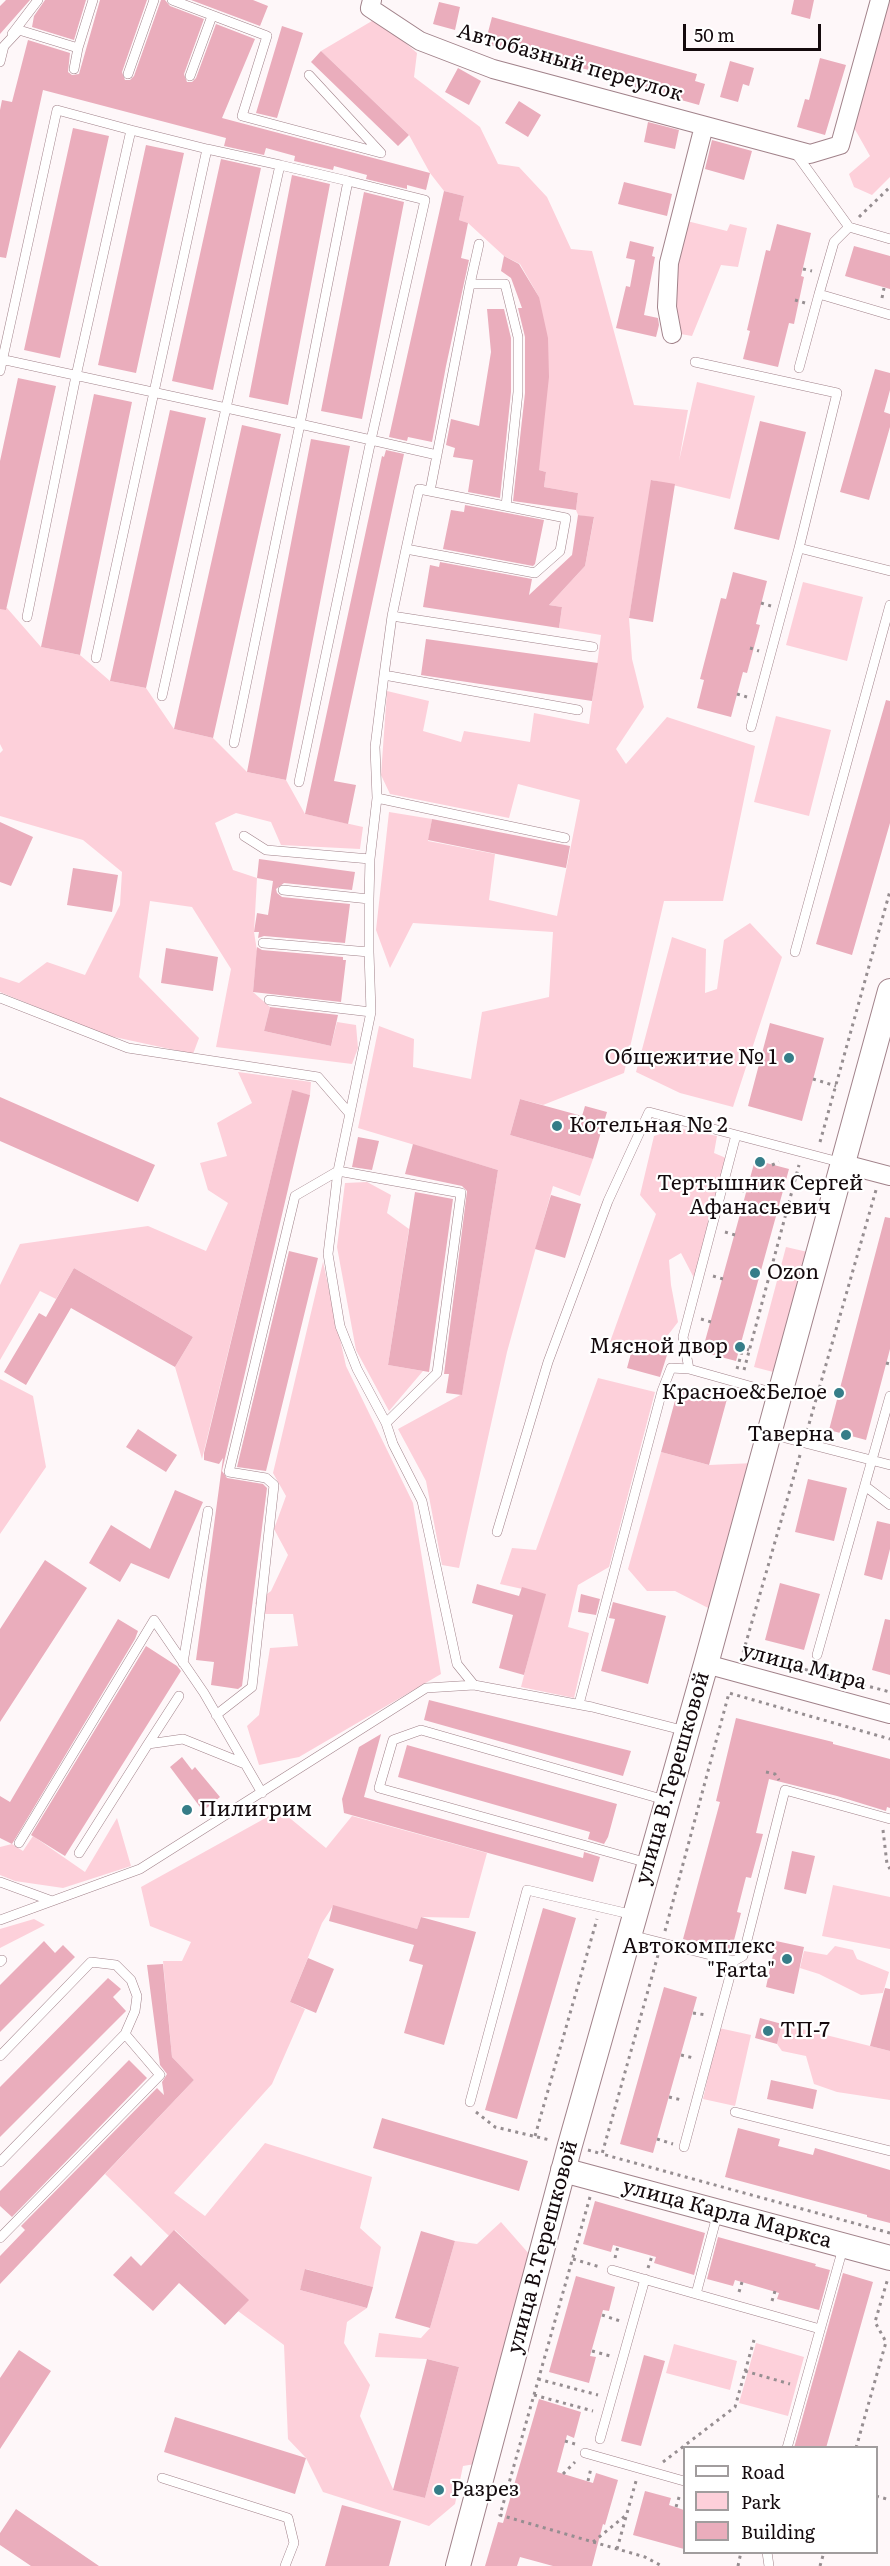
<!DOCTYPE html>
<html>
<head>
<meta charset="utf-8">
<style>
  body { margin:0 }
  #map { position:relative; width:890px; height:2566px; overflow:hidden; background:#fef7f9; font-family:Literata,serif }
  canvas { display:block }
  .legend { position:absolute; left:683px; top:2446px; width:195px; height:108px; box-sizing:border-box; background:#fff; border:2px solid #a19d9e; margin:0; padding:8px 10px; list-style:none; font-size:18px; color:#140a0d }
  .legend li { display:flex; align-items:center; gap:12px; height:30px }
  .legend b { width:30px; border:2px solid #a19d9e }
  .scale { position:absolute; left:683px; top:24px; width:138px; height:27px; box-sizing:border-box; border:3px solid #140a0d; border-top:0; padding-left:8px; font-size:18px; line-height:21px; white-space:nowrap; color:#140a0d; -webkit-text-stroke:4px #fff; paint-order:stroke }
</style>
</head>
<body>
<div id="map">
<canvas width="890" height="2566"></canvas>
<ul class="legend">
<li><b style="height:8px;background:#fff"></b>Road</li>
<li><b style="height:16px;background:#fdd0da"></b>Park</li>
<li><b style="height:16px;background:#eaadbc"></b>Building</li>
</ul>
<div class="scale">50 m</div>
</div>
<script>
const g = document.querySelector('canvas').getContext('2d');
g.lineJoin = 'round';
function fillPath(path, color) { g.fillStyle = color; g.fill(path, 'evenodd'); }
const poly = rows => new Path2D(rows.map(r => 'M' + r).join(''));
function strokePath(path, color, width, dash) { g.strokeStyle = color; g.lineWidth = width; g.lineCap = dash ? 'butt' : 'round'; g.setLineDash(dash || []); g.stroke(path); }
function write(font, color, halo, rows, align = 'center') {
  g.font = font + ' Literata,serif'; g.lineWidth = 4.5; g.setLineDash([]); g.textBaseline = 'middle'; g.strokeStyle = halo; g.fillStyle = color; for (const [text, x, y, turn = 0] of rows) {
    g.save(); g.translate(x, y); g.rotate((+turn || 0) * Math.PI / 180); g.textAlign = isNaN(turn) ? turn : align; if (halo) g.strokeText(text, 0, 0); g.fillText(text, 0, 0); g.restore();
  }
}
fillPath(poly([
  [885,0,890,0,890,177,872,195,854,187,849,174,870,156,853,126],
  [377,18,417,53,414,77,480,127,498,164,519,167,547,197,571,249,592,251,634,405,688,410,679,461,697,382,755,396,730,499,652,480,629,618,632,659,644,707,616,749,626,764,667,717,755,746,723,901,664,901,624,1073,543,1105,520,1099,510,1135,593,1159,580,1196,553,1186,507,1352,459,1568,442,1565,426,1481,398,1429,462,1394,498,1170,358,1128,379,1026,414,1039,413,1067,471,1079,482,1012,549,997,553,932,413,923,390,968,376,930,389,812,432,819,428,841,495,854,489,900,557,916,580,800,518,784,509,818,390,794,381,775,387,691,429,701,423,731,461,742,464,731,530,742,534,713,589,724,601,635,559,628,562,607,549,605,585,566,594,518,578,515,576,510,578,493,544,487,546,472,539,470,539,297,520,264,504,256,468,223,459,220,464,196,444,191,430,173,409,135,321,51],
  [687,221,727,231,730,224,747,228,738,267,721,265,692,336,675,333,669,306],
  [803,582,863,597,847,661,786,645],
  [0,606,7,608,41,647,80,655,110,681,146,688,174,729,213,738,247,772,286,780,305,814,363,827,360,849,281,845,271,822,236,813,215,823,233,870,257,878,254,932,257,951,253,992,270,1007,264,1031,331,1046,337,1022,356,1025,358,1048,352,1064,216,1047,231,969,192,907,150,901,139,977,199,1038,193,1054,105,1035,0,992,0,977,19,983,47,962,85,975,120,905,122,872,83,840,0,816,0,753,3,750,0,744],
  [776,716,831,730,809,816,754,802],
  [750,923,782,957,733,1107,680,1093,636,1072,672,937,706,949,705,993,717,989,724,940],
  [238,1072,311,1082,310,1095,292,1091,202,1459,175,1367,193,1337,74,1268,56,1299,40,1291,0,1360,0,1285,20,1244,148,1226,206,1251,228,1203,208,1190,200,1163,227,1156,217,1123,252,1103],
  [678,1128,717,1136,714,1153,726,1158,694,1278,681,1253,669,1260,671,1285,678,1322,655,1352,610,1342,656,1214,640,1195,654,1136],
  [367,1182,391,1195,387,1213,409,1229,388,1365,423,1371,389,1411,356,1350,337,1247,345,1183],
  [786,1247,812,1253,781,1374,754,1367],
  [323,1262,346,1366,413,1503,441,1674,299,1757,259,1765,247,1726,259,1715,270,1648,298,1646,293,1614,261,1614,255,1603,271,1591,288,1555,274,1529,286,1496,273,1473],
  [598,1378,655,1392,609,1567,578,1585,568,1627,589,1633,574,1698,521,1687,545,1594,500,1584,512,1548,536,1550],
  [0,1379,33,1396,46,1467,0,1534],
  [661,1452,709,1465,754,1463,714,1611,675,1591,647,1591,628,1569],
  [280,1810,326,1848,352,1816,487,1853,469,1918,421,1917,417,1929,333,1906,322,1923,290,2002,305,2009,272,2084,174,2193,205,2216,265,2143,372,2177,360,2228,381,2247,373,2287,306,2269,300,2290,367,2308,347,2322,344,2343,370,2385,360,2416,393,2489,425,2498,459,2367,427,2359,375,2357,379,2333,421,2338,430,2328,455,2241,477,2244,501,2222,530,2255,475,2464,463,2466,455,2504,429,2526,323,2492,306,2458,288,2439,284,2345,238,2311,248,2300,175,2230,169,2236,105,2174,194,2080,172,2057,163,1961,182,1961,191,1942,150,1926,141,1887],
  [117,1818,131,1866,63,1888,15,1881,0,1875,0,1847,12,1844,23,1851,33,1836,85,1872],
  [833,1885,890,1897,890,1949,822,1936],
  [34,1919,45,1925,0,1948,0,1929],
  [835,1946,853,1950,857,1959,889,1972,883,1993,861,1995,819,1974,800,1968,804,1951,827,1955],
  [782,2024,890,2051,890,2100,837,2092,814,2084,806,2056,782,2051,777,2044],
  [719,2028,751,2035,735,2106,703,2099],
  [756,2343,804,2357,788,2416,739,2403],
  [674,2344,737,2361,730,2390,666,2373]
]), '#fdd0da');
fillPath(poly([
  [6,0,30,0,0,34,0,6],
  [45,0,86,0,74,40,32,27,34,16],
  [100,0,147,0,122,72,125,80,130,80,134,76,161,0,165,0,170,6,204,19,184,74,187,82,192,82,196,78,216,24,255,39,222,118,430,173,426,190,407,185,407,189,366,179,367,175,334,166,333,170,294,161,295,156,266,148,264,155,224,146,226,138,43,90,6,258,0,257,0,110,2,100,12,102,28,40,70,53,68,72,72,75,79,74],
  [191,0,253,0,268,6,260,26],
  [794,0,814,0,810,19,791,14],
  [439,2,460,7,455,30,433,24],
  [492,17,697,74,695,81,705,84,699,105,624,84,625,79,485,44],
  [282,26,303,33,277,118,256,113],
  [321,51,409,135,398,146,311,62],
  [820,58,846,65,825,135,797,127,805,99,809,100],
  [730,61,754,68,749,86,743,84,738,102,720,97],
  [458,68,481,81,469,105,445,92],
  [519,101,541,115,528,137,505,123],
  [648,122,679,130,675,149,644,142],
  [73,128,109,136,60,358,24,350],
  [712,140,752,151,744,180,705,169],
  [146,145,184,153,136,373,98,365],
  [221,159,261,168,213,390,172,381],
  [292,175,330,184,288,405,249,397],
  [624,182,672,194,667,216,618,204],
  [444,191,464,196,459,220,468,223,461,258,469,260,446,366,432,442,408,437,407,441,389,437],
  [364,192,404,202,362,419,321,411],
  [777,224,811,233,801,276,804,277,794,324,789,323,778,367,743,359,750,331,747,330,766,250,770,251],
  [630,241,654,247,652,256,655,257,644,315,658,318,659,325,656,337,616,328,626,286,630,287,635,260,626,258],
  [854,246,890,256,890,289,845,276],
  [504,256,519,264,539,297,548,338,549,377,539,470,546,472,544,487,578,493,576,510,513,501,525,393,525,337,518,308,522,308,511,278,501,271],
  [487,309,504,309,511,338,511,392,500,498,468,492,473,460,453,457,455,448,446,445,451,419,479,426,491,352],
  [875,369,890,373,890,390,884,412,890,414,890,427,869,500,840,492],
  [18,378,56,386,6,610,0,609,0,461],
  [94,394,132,402,80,655,41,647],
  [170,410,206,418,146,688,110,681],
  [760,421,806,432,779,540,734,529],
  [242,425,281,434,213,738,174,729],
  [311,439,350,446,286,780,247,772],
  [386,450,404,454,334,781,356,785,348,824,305,814,382,456,384,457],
  [651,480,675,484,653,622,629,618],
  [465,505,544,520,535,564,533,566,443,549,451,510,464,512],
  [578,515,594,517,585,566,549,605,562,607,559,628,423,607,430,565,439,567,440,562,532,579,529,595,572,555],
  [733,572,767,581,756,624,760,625,747,673,743,672,731,717,697,708,704,680,700,679,713,629,721,598,726,599],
  [426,639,598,663,592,701,421,675],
  [886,700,890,701,890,823,852,955,816,944],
  [432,819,570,846,566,868,428,840],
  [0,822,33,837,11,886,0,882],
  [259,859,355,872,352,890,284,883,276,889,277,893,282,897,350,904,345,943,264,936,258,938,259,932,254,932,257,913,268,915,273,881,257,878],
  [73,868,118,875,112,912,67,905],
  [257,947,262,950,343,957,343,960,346,960,341,1002,253,992],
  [166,948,218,957,213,991,161,983],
  [270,1007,338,1015,331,1046,264,1031],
  [770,1023,824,1038,802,1121,748,1106],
  [292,1090,310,1095,222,1471,227,1478,263,1484,267,1488,242,1686,238,1689,211,1685,214,1662,196,1660,223,1458,219,1464,204,1460,204,1453],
  [0,1097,155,1165,138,1202,0,1141],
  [520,1099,582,1116,585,1106,607,1112,593,1159,510,1135],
  [358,1137,379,1141,372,1170,352,1167],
  [413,1144,498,1170,462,1395,446,1393,449,1374,444,1374,467,1191,462,1186,405,1174],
  [755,1160,789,1169,736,1361,702,1352],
  [415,1192,453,1199,429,1372,388,1365],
  [551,1195,581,1204,565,1258,535,1249],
  [885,1217,890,1218,890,1349,866,1440,829,1430],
  [289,1251,318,1258,266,1471,237,1467],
  [74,1268,193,1337,175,1367,71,1308,26,1385,4,1372,39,1313,46,1317],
  [633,1346,667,1355,660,1377,627,1368],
  [679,1386,727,1399,709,1465,661,1452],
  [138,1429,177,1455,166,1472,126,1447],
  [808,1479,847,1488,834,1541,795,1532],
  [175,1490,203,1502,169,1579,131,1563,120,1582,89,1563,111,1525,150,1549],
  [877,1521,890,1524,890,1549,882,1580,864,1575],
  [45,1560,87,1588,0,1722,0,1629],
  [780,1583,820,1594,804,1650,765,1640],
  [477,1584,519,1596,522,1587,546,1594,524,1675,499,1668,513,1615,472,1603],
  [581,1594,600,1599,596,1615,578,1612],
  [613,1602,666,1616,648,1684,601,1671,615,1619,609,1618],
  [118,1619,138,1631,135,1639,12,1844,0,1838,0,1796,10,1802],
  [885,1619,890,1620,890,1675,872,1670],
  [146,1646,177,1666,181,1671,65,1856,31,1835],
  [429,1700,631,1751,623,1776,424,1720],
  [736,1718,833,1742,833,1744,890,1759,890,1808,887,1807,886,1811,837,1796,769,1779,756,1833,763,1834,751,1878,746,1877,737,1912,741,1913,731,1952,683,1939,720,1802,716,1801],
  [381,1734,364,1797,583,1858,584,1852,600,1857,593,1882,344,1813,342,1799,359,1747],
  [407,1745,617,1804,608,1837,604,1844,588,1839,590,1832,398,1777],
  [182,1757,192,1770,195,1767,220,1797,203,1811,170,1767],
  [792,1851,815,1856,806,1894,784,1889],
  [333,1905,417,1929,421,1917,476,1932,444,2045,404,2033,423,1965,409,1961,414,1945,329,1921],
  [543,1908,576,1918,517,2119,485,2110],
  [44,1941,55,1953,63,1945,75,1957,0,2032,0,1985],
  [776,1941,804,1947,794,1994,766,1987],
  [308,1958,334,1969,316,2013,290,2002],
  [163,1964,172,2057,194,2080,0,2284,0,2256,25,2230,21,2226,157,2088,164,2095,162,2082,167,2074,160,2065,147,1965],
  [108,1978,121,1989,113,1997,126,2011,0,2137,0,2087],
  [664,1987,697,1997,653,2153,620,2144],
  [885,1988,890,1989,890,2051,870,2046],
  [760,2018,782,2024,777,2044,755,2038],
  [129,2060,147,2078,12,2217,0,2206,0,2191],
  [771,2080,817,2090,813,2109,767,2099],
  [382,2118,528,2161,519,2191,373,2148],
  [738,2128,780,2139,778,2146,813,2155,815,2148,890,2170,890,2223,867,2217,867,2215,725,2177],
  [595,2201,705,2233,694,2275,654,2263,656,2257,613,2245,611,2252,583,2244],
  [174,2230,249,2300,225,2325,179,2283,153,2311,113,2275,131,2256,141,2266],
  [421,2231,455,2241,430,2328,395,2318],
  [718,2237,816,2264,815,2266,830,2270,819,2310,777,2299,779,2293,735,2280,733,2286,707,2279],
  [305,2269,373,2287,367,2308,300,2290],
  [843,2273,873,2282,826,2448,794,2448],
  [576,2276,615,2287,609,2311,603,2310,590,2356,596,2357,589,2383,549,2372],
  [19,2350,51,2371,0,2449,0,2378],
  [644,2355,665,2361,641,2446,621,2441],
  [427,2359,459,2367,425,2498,393,2490],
  [539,2399,581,2412,574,2438,567,2435,557,2472,593,2483,596,2473,618,2480,605,2525,603,2524,592,2566,553,2566,520,2557,517,2566,485,2566,498,2522,503,2523],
  [175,2417,306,2458,295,2494,164,2452],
  [645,2491,671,2498,669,2505,684,2510,684,2549,633,2535],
  [342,2505,401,2521,389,2566,325,2566],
  [16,2509,99,2566,31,2566,0,2545,0,2533]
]), '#eaadbc');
const service = poly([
  [172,0,267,36,242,116,381,153,309,75],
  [12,34,38,0],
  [0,62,4,46,19,30,78,48,93,0],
  [74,69,78,48],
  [128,74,154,0],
  [190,76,212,16],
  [794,151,849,227,890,239],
  [348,181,425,200,371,440,300,424,348,181],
  [849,227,834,242,819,294,890,315],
  [470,284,479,244],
  [0,359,300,424,234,743],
  [695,362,837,393,799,548,890,571],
  [799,368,819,294],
  [0,371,57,110,131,130],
  [430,491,470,284,505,284,518,337,518,392,506,506],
  [392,616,406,549,535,573,560,551,566,518,419,489,406,549],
  [27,617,76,376,131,130,207,149],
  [96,658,207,149,280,165],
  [384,675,392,616,593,647],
  [162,696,280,165,348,181],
  [751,727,799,548],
  [299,782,371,440,437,455],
  [377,798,375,747,384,675,578,710],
  [244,836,266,850,370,859,369,899],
  [370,859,377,798,565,838],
  [283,890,369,899,369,952],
  [263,943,369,952,371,1012],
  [795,952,890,605],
  [0,998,128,1048,318,1077,350,1114],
  [736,1135,683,1337,689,1369,778,1394],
  [386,1423,357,1369,340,1326,328,1254,338,1171,461,1193,437,1373,386,1423,393,1444,422,1501,457,1664,474,1685,592,1707,686,1731],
  [770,1434,890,1465],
  [865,1486,890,1505],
  [497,1532,548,1362,608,1201,649,1112,843,1163],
  [817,1655,890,1396],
  [183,1663,208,1511],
  [579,1704,662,1391,671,1368,689,1369],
  [216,1715,252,1687,274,1485,266,1478,229,1472,295,1196,338,1171,371,1012,269,1000],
  [148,1744,179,1696],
  [19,1843,154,1620,204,1693,262,1793],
  [79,1853,148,1744,183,1739,245,1764],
  [648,1863,379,1788,393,1740,421,1730,665,1800],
  [0,1882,52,1901],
  [0,1920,140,1869,426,1688,474,1685],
  [631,1935,734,1961,684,2147],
  [734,1961,743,1956,785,1790,890,1819],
  [0,1962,2,1960],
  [0,2056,91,1962,116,1965,131,1980,137,1996,135,2011,125,2034,160,2075,0,2238],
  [470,2102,527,1890,634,1915],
  [735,2112,890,2151],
  [0,2162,125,2034],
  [718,2212,696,2294,820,2329],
  [612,2270,696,2294],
  [600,2439,645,2279],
  [787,2448,843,2248],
  [585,2453,684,2481],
  [162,2478,288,2518,294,2543,285,2566],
  [767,2552,769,2566]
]);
const minor = poly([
  [372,0,370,8,420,41,493,69,810,154,840,145,880,0],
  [672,334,667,307,669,263,704,126],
  [844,1164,890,1176],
  [706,1664,890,1714]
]);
const secondary = poly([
  [563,2170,890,2258],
  [458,2566,570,2145,706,1664,890,991]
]);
strokePath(service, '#a1828a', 10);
strokePath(minor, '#a1828a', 20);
strokePath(secondary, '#a1828a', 26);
strokePath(poly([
  [859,217,890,187],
  [803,269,812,271],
  [882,298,884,288],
  [795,300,805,303],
  [761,603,771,606],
  [750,648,759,651],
  [737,694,747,697],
  [813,1079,836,1086],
  [820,1142,890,891],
  [772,1165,779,1162],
  [734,1188,747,1192],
  [725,1232,735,1235],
  [713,1276,723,1279],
  [701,1319,711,1322],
  [740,1347,749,1350],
  [886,1363,890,1364],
  [737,1369,743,1348],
  [744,1370,799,1165],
  [807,1431,876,1190],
  [800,1455,743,1653,890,1692],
  [766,1772,775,1774,779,1780],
  [883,1830,887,1864,890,1869],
  [665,1931,729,1693,890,1739],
  [658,1955,602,2154,890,2233],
  [693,2013,706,2015],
  [681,2055,694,2058],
  [669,2097,682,2100],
  [476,2112,495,2127,550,2140],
  [535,2136,597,1919],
  [657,2139,673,2144],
  [588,2150,602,2154],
  [590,2197,500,2515,645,2557,662,2566],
  [615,2258,618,2246],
  [573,2259,600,2267],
  [648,2268,652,2256],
  [739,2292,742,2282],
  [772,2301,775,2291],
  [602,2315,620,2321],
  [592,2351,610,2356],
  [745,2371,790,2384],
  [538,2379,598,2395],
  [534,2395,593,2411],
  [565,2441,575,2444],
  [856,2448,886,2342,875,2322,888,2278],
  [663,2462,735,2407,754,2340],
  [563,2474,575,2462],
  [588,2481,591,2468],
  [876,2496,890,2500],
  [676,2507,680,2494],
  [593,2542,625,2516],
  [617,2549,636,2481],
  [738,2566,741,2552],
  [820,2566,824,2552]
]), '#968e91', 3, [3, 4.5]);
strokePath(service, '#fff', 9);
strokePath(minor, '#fff', 18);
strokePath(secondary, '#fff', 24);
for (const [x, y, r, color] of [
  [789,1058,6,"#367d88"],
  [557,1126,6,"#367d88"],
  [760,1162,6,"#367d88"],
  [755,1273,6,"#367d88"],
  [740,1347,6,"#367d88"],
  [839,1393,6,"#367d88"],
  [846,1435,6,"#367d88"],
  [187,1810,6,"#367d88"],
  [787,1959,6,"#367d88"],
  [768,2031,6,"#367d88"],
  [439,2490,6,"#367d88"]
]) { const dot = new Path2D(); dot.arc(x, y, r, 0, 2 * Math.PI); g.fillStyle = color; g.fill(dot); strokePath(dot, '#fff', 2); }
write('21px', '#140a0d', '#fff', [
  ["Автобазный переулок",570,63,16],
  ["улица Мира",804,1667,15],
  ["улица В.Терешковой",673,1778,-74],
  ["улица Карла Маркса",727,2214,15],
  ["улица В.Терешковой",543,2247,-75]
]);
write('21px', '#140a0d', '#fff', [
  ["Общежитие № 1",777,1058],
  ["Котельная № 2",569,1126,"left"],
  ["Тертышник Сергей",760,1184,"center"],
  ["Афанасьевич",760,1208,"center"],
  ["Ozon",767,1273,"left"],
  ["Мясной двор",728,1347],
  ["Красное&Белое",827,1393],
  ["Таверна",834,1435],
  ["Пилигрим",199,1810,"left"],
  ["Автокомплекс",775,1947],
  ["\"Farta\"",775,1971],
  ["ТП-7",780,2031,"left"],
  ["Разрез",451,2490,"left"]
], 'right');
</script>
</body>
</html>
